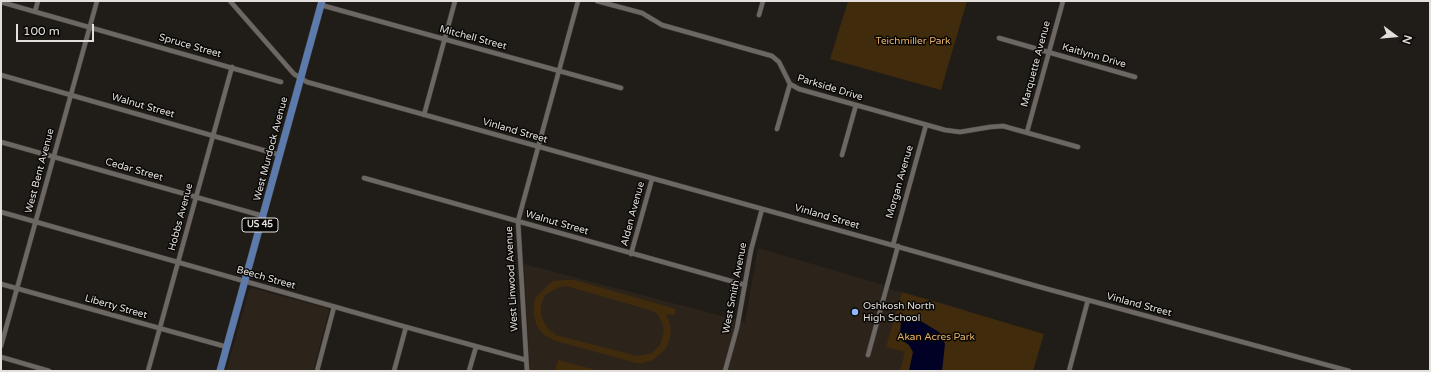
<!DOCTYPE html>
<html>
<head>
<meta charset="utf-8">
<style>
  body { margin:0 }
  #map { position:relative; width:1431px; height:372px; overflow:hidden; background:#201c17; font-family:"Varela Round",sans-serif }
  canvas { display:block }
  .frame { position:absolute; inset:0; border:2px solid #e2dfdc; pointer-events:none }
  .north { position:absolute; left:1375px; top:16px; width:40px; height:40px; -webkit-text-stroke:3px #080705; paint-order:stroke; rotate:106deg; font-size:11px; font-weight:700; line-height:16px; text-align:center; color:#e2dfdc }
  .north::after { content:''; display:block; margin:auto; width:14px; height:18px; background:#e2dfdc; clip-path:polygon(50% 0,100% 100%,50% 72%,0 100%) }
  .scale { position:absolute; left:16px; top:24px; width:78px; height:18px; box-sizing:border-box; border:2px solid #e2dfdc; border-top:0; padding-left:5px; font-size:12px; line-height:14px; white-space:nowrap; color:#e2dfdc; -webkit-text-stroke:3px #080705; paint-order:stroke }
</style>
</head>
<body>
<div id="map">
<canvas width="1431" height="372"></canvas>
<div class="frame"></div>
<div class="north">N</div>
<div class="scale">100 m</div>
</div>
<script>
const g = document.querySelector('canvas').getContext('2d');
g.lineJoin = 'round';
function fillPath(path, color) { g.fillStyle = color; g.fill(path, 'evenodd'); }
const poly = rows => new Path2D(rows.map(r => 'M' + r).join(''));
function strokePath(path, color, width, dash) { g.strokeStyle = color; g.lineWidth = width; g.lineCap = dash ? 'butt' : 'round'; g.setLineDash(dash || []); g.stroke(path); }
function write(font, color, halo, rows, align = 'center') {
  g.font = font + ' "Varela Round",sans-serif'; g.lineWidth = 3; g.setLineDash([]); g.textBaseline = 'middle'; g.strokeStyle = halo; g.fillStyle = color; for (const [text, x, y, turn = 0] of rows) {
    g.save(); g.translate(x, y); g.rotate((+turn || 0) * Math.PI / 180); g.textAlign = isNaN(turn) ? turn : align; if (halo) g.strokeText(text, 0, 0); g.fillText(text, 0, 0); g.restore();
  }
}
fillPath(poly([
  [758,248,884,285,883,287,963,309,957,371,530,371,524,264,745,322],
  [252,288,326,308,329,310,313,371,226,371,249,290]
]), '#2c241b');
fillPath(poly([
  [848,1,967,1,941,90,830,59],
  [564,280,574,280,676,309,674,315,666,314,669,321,671,331,669,341,665,350,653,360,642,363,636,363,556,341,545,336,538,328,536,324,534,314,534,303,536,297,548,285,553,281],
  [566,286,653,311,658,315,663,325,664,331,660,345,652,353,637,356,556,335,548,329,543,320,541,315,541,305,545,295,550,292,560,287],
  [902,292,1044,334,1033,371,900,371,905,352,886,347],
  [558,360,600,371,555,371]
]), '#402b0c');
fillPath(poly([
  [904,316,914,317,939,332,945,344,942,371,909,371,913,352,909,345,900,339,900,333,901,322]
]), '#000125');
const minor = poly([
  [230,1,294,74,307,82,906,249,1040,287,1349,371],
  [597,1,642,13,662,25,772,56,779,62,790,84,799,89,945,130,960,132,990,127,1003,126,1078,147],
  [1,2,281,82],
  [321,5,621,88],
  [35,11,38,1],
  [759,15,763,1],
  [999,38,1135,77],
  [1,75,280,155],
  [424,115,455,1],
  [777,129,790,84],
  [1027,132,1063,1],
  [1,142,263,216],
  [842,155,856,105],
  [364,178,745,285],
  [1,212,406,327,526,360],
  [893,245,926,125],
  [631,254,652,179],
  [1,284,227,347],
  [1,346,97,1],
  [868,355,898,246],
  [1,357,49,371],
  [148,371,232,67],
  [317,371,334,307],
  [394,371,406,327],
  [469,371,476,347],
  [527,371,518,221,578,1],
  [725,371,737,328,751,250,762,209],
  [1069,371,1088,300]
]);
const primary = poly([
  [220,371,322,1]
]);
strokePath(minor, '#393734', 5.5);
strokePath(primary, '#393734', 8);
strokePath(minor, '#6c6762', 4.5);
strokePath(primary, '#5d7aac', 7);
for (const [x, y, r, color] of [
  [855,312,4,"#90b8fd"]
]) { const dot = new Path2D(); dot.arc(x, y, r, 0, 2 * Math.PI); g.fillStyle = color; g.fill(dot); strokePath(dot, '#080705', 1.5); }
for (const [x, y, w] of [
  [260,225,36]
]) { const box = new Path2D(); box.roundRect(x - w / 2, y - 7, w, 14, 3); g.fillStyle = '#080705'; g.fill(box); strokePath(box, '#e2dfdc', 1); }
write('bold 9px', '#e2dfdc', null, [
  ["US 45",260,225]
]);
write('10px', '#e2dfdc', '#080705', [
  ["Mitchell Street",473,38,15],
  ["Spruce Street",190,46,16],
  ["Kaitlynn Drive",1094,56,16],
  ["Marquette Avenue",1036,64,-75],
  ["Parkside Drive",830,88,17],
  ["Walnut Street",143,106,16],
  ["Vinland Street",515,131,16],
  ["West Murdock Avenue",271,149,-75],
  ["Cedar Street",134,170,16],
  ["West Bent Avenue",40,171,-75],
  ["Morgan Avenue",900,182,-74],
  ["Alden Avenue",633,214,-75],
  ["Hobbs Avenue",181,217,-75],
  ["Vinland Street",827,217,16],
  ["Walnut Street",557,223,16],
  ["Beech Street",266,278,16],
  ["West Linwood Avenue",512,279,-93],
  ["West Smith Avenue",735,288,-79],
  ["Vinland Street",1139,305,15],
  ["Liberty Street",116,307,16]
]);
write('10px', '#ebb46b', '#080705', [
  ["Teichmiller Park",913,41],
  ["Akan Acres Park",936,337]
]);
write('10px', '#e2dfdc', '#080705', [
  ["Oshkosh North",863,306],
  ["High School",863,318]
], 'left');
</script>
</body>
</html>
